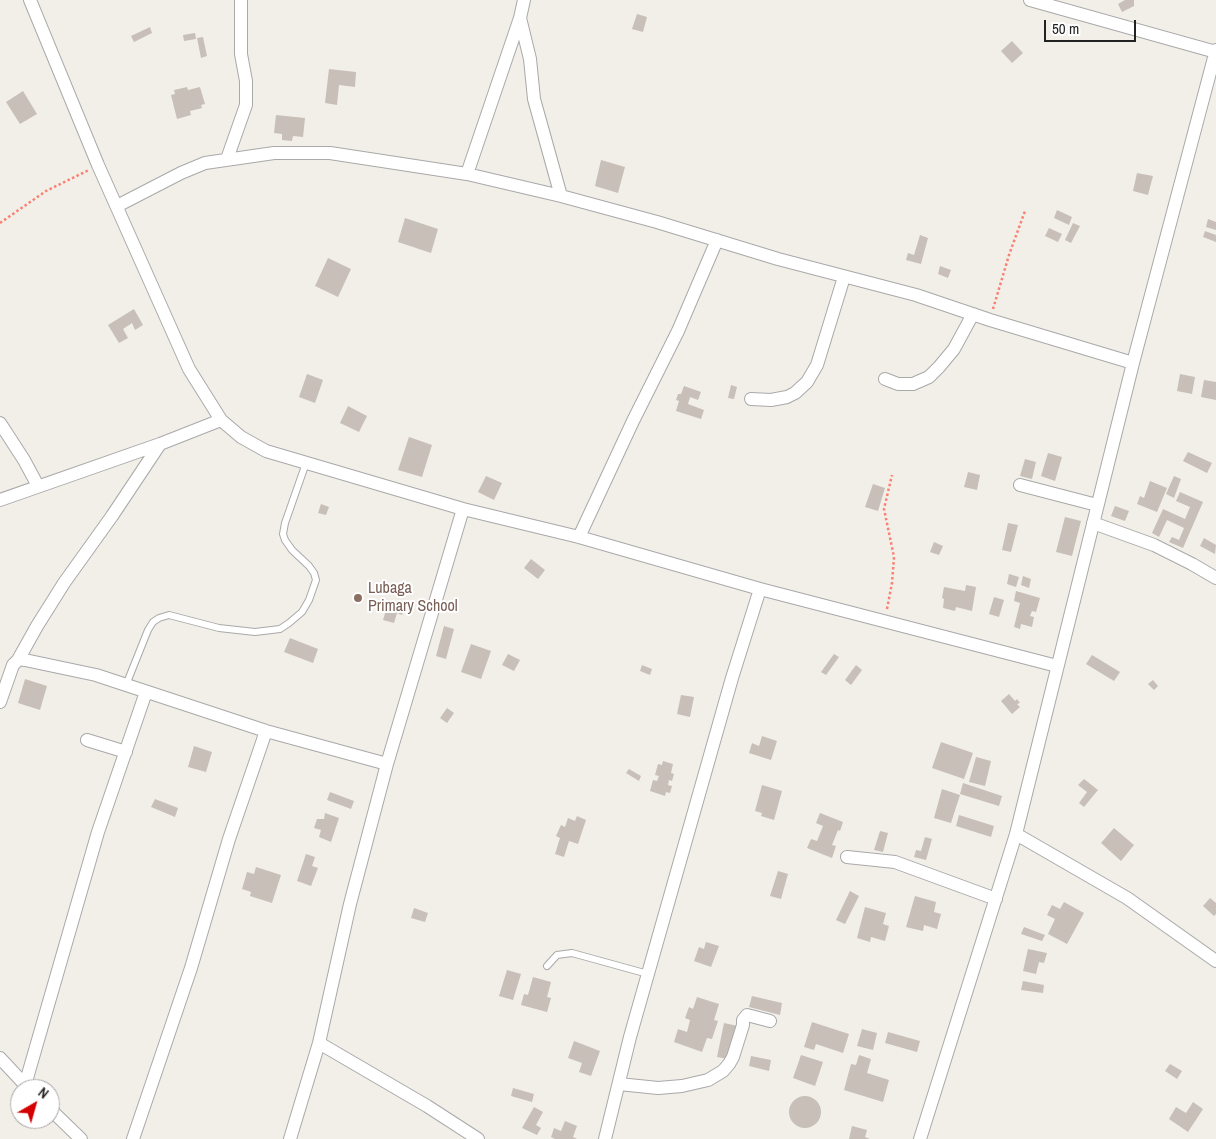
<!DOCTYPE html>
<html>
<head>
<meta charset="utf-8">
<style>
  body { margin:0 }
  #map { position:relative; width:1216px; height:1139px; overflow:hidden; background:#f2efe9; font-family:"Archivo Narrow",sans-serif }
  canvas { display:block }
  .north { position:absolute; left:10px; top:1079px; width:50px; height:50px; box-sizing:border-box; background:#fff; border:1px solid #a7a7a7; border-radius:50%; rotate:38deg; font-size:14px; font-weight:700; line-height:20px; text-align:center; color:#222 }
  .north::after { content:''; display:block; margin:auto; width:18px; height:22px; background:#d40000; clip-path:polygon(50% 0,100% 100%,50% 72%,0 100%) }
  .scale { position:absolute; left:1044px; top:20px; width:92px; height:22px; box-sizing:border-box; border:2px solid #222; border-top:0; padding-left:6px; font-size:15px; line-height:18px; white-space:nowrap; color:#222; -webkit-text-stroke:4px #fff; paint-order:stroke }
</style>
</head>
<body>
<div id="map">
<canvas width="1216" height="1139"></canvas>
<div class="north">N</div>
<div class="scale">50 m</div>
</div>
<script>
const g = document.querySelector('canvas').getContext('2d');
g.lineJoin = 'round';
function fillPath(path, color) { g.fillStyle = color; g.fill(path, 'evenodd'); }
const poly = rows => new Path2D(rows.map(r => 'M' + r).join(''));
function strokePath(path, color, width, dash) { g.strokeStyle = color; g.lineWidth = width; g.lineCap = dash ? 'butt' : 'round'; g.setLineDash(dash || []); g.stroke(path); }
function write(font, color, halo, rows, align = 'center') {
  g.font = font + ' "Archivo Narrow",sans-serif'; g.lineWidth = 4; g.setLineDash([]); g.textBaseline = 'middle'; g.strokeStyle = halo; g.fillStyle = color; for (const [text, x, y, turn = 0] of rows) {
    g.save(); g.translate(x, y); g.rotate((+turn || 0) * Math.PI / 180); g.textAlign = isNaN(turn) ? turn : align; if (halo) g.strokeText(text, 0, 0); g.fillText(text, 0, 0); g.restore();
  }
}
fillPath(poly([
  [1125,0,1134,0,1134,6,1122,12,1118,4],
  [637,14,647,17,643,32,632,29],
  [150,27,152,33,134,42,131,36],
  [195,33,196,39,184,41,183,35],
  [203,37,207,56,201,58,197,38],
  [1012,41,1023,53,1012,63,1001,51],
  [329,69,356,72,355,87,339,85,337,105,325,103],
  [187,87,188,90,200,87,205,104,201,105,202,108,190,111,191,115,177,119,171,95,175,94,174,90],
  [23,91,37,114,20,124,6,102],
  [276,115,305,118,303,137,293,136,292,141,282,140,282,134,274,133],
  [601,160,625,167,618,193,595,186],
  [1137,173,1153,176,1148,195,1133,191],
  [1057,210,1072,217,1069,225,1054,218],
  [405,218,438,229,431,253,398,242],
  [1208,219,1216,222,1216,230,1206,227],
  [1073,223,1080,226,1071,243,1065,240],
  [1049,228,1062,234,1058,242,1045,236],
  [1205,231,1216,235,1216,242,1203,237],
  [920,235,928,238,921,264,906,260,908,253,914,255],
  [328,258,351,269,338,297,315,286],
  [940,266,951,270,948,278,938,274],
  [134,309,143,325,135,330,132,323,123,329,128,338,119,343,108,325],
  [307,374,323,380,315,403,299,397],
  [1180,374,1195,377,1192,394,1177,391],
  [1204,380,1216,382,1216,400,1201,397],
  [731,385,737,387,734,399,728,398],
  [684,386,701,392,698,400,690,397,688,404,704,410,701,419,676,411,679,401,676,400,678,394,681,394],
  [348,406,367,416,359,432,340,423],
  [409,437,432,445,422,477,398,470],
  [1188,452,1212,463,1207,473,1183,461],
  [1048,453,1062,457,1055,481,1041,476],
  [1025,459,1036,462,1032,479,1020,476],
  [968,472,980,475,977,490,964,487],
  [486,476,502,483,494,500,478,492],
  [1174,476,1181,479,1174,498,1166,494],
  [1150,481,1167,488,1157,512,1137,504,1140,496,1144,498],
  [873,484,885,488,878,511,865,507],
  [1180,492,1203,502,1183,548,1169,542,1172,537,1179,540,1184,528,1167,520,1159,537,1152,533,1163,509,1185,519,1190,507,1176,501],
  [321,504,329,507,326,515,318,513],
  [1115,506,1129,511,1125,521,1111,516],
  [1065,517,1081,521,1072,556,1056,552],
  [1008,523,1018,525,1011,552,1002,550],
  [1204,538,1216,545,1215,554,1200,546],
  [934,542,943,546,939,555,930,552],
  [531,559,545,570,538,579,524,568],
  [1009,574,1019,577,1016,587,1007,584],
  [1023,576,1031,579,1029,588,1021,585],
  [966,585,976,587,972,611,956,607,955,611,943,608,944,599,942,598,944,587,965,591],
  [1016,591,1040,598,1036,612,1032,611,1030,616,1034,617,1032,627,1021,624,1020,629,1014,627,1020,603,1014,601],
  [994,597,1004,600,999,617,989,614],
  [389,600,405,606,402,615,397,613,394,623,383,620],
  [444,626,454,629,446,659,436,656],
  [290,638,318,649,313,663,284,652],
  [471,644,491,651,481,679,461,672],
  [508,654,520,660,514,671,502,665],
  [834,654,839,657,826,675,821,672],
  [1092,655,1120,672,1114,681,1086,664],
  [642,665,652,669,650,675,640,671],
  [856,665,862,670,851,685,845,680],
  [25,679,47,686,40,710,18,703],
  [1153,680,1158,686,1154,690,1148,684],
  [1009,694,1015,701,1017,699,1020,703,1017,704,1020,707,1012,714,1001,701],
  [681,695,694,697,690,717,677,714],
  [447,708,454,713,447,723,440,718],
  [762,736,777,741,771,760,749,753,752,743,759,746],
  [941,742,973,753,964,779,932,768],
  [194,746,212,752,206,772,188,767],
  [976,757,991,761,985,786,969,782],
  [663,761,673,764,671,773,674,774,672,781,669,780,668,785,672,786,670,793,666,792,665,796,650,791,653,780,657,781,659,776,655,775,658,764,662,765],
  [629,769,641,776,639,781,626,773],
  [1084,779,1098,790,1084,807,1079,803,1087,792,1078,785],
  [963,783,1002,796,999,806,960,794],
  [762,785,782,791,774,820,761,816,762,813,755,811],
  [942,789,960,795,951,823,934,818],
  [330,792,354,801,351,809,327,800],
  [155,799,178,808,175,817,151,807],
  [325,813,339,818,331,842,319,837,321,830,314,828,317,819,324,819],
  [820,813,843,822,840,831,838,830,832,845,836,846,832,858,807,848,811,839,817,841,823,826,816,823],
  [959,815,994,826,991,837,956,826],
  [577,816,586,820,578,844,569,841,564,857,555,854,560,838,556,836,561,825,565,827,568,818,575,821],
  [1114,828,1134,845,1121,861,1101,843],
  [880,831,888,833,883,852,874,850],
  [925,837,932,839,926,860,914,857,916,850,921,851],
  [306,854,315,857,312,866,318,868,311,886,297,881],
  [256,867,281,875,272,903,250,896,251,892,242,889,247,872,254,874],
  [778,871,788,874,781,899,770,896],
  [850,891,859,896,845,924,836,920],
  [915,896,936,902,934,912,941,914,937,929,924,925,923,931,906,927],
  [1210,898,1216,903,1216,914,1214,916,1203,906],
  [1064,902,1084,913,1067,944,1048,934,1055,919,1047,915,1052,905,1060,909],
  [865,907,886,913,883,924,889,926,885,941,871,937,870,942,857,938],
  [414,908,428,913,425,922,411,918],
  [1024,927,1045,935,1042,941,1021,934],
  [706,942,719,946,711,967,694,961,699,947,704,949],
  [1028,949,1047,953,1044,963,1039,962,1036,974,1023,971],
  [507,970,521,974,513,1000,499,996],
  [533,977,551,982,547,997,551,998,547,1012,521,1005,524,994,528,995],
  [1023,981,1044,985,1043,993,1021,990],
  [752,996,782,1003,780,1015,749,1007],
  [697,997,719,1004,714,1020,718,1021,712,1039,707,1038,702,1052,674,1042,678,1029,687,1032,690,1020,685,1018,689,1007,693,1009],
  [812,1022,849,1034,843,1053,816,1044,814,1050,804,1047],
  [724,1023,738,1026,735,1042,731,1041,728,1059,717,1057],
  [862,1029,877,1033,873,1050,857,1046],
  [888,1032,920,1041,917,1052,885,1043],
  [574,1041,600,1051,591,1076,579,1072,582,1063,568,1058],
  [801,1055,823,1062,815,1086,793,1078],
  [859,1055,871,1059,867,1073,889,1080,883,1102,844,1090,851,1064,856,1065],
  [751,1056,771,1060,769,1071,749,1066],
  [1170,1064,1182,1071,1177,1079,1165,1071],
  [513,1088,534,1094,532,1102,511,1096],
  '789 1112a16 16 0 1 1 32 0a16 16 0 1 1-32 0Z',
  [1193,1102,1203,1109,1188,1132,1169,1119,1176,1107,1186,1113],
  [534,1107,543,1112,536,1125,541,1128,537,1135,522,1128],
  [565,1121,577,1126,573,1137,577,1139,555,1139,551,1137,554,1128,561,1131],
  [852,1126,867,1130,865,1137,870,1139,849,1139]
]), '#c7bfb8');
const service = poly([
  [126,685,148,630,153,622,159,618,169,615,219,628,255,632,280,629,289,623,302,612,309,600,316,580,314,573,309,566,292,550,285,540,283,534,285,523,306,463],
  [547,966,557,955,572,953,648,974]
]);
const minor = poly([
  [30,0,98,165,189,369,221,420,241,437,266,451,463,509,579,537,760,589,1057,666],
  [1030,0,1216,52],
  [520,18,530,59,534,99,561,196],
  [227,159,246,105,246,81,241,54,241,0],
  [467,174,520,18,524,0],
  [117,206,181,173,205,163,274,153,330,153,467,174,561,196,657,222,778,259,916,295,990,320,1133,363],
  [885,379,898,384,913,384,929,377,939,367,954,349,973,314],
  [751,399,771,400,787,397,795,393,807,382,817,365,844,277],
  [0,423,24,460,38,486],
  [1020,485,1097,505],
  [0,500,160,444,221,420],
  [1093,523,1154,545,1192,564,1216,578],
  [579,537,633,421,678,331,717,240],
  [18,660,37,626,64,583,112,516,160,444],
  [0,702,13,665,19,659,25,660,96,675,266,731,387,764],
  [87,740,126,752],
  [1016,834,1127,898,1216,961],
  [847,857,895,862,996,899],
  [319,1043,427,1106,478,1139],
  [0,1058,29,1089],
  [619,1084,658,1088,682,1086,708,1080,723,1071,729,1064,733,1057,743,1025,743,1020,747,1015,770,1021],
  [25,1085,98,832,146,692],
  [50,1109,81,1139],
  [133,1139,191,968,229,839,266,731],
  [290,1139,319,1043,350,904,387,764,463,509],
  [605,1139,630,1037,732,678,760,589],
  [920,1139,1016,834,1133,363,1216,50]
]);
strokePath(service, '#a9a9a9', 8);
strokePath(minor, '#a9a9a9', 14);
strokePath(poly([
  [0,223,46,191,89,170],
  [993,309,1009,255,1025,211],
  [887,609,892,583,894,557,884,509,892,475]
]), '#fa8072', 2.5, [2.5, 2.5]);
strokePath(service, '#fff', 6);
strokePath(minor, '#fff', 12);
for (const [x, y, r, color] of [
  [358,598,5,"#8d6e63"]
]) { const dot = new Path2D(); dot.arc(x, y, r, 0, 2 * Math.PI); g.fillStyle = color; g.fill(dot); strokePath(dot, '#fff', 2); }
write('16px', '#785e54', '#fff', [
  ["Lubaga",368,589],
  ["Primary School",368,607]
], 'left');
</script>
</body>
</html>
